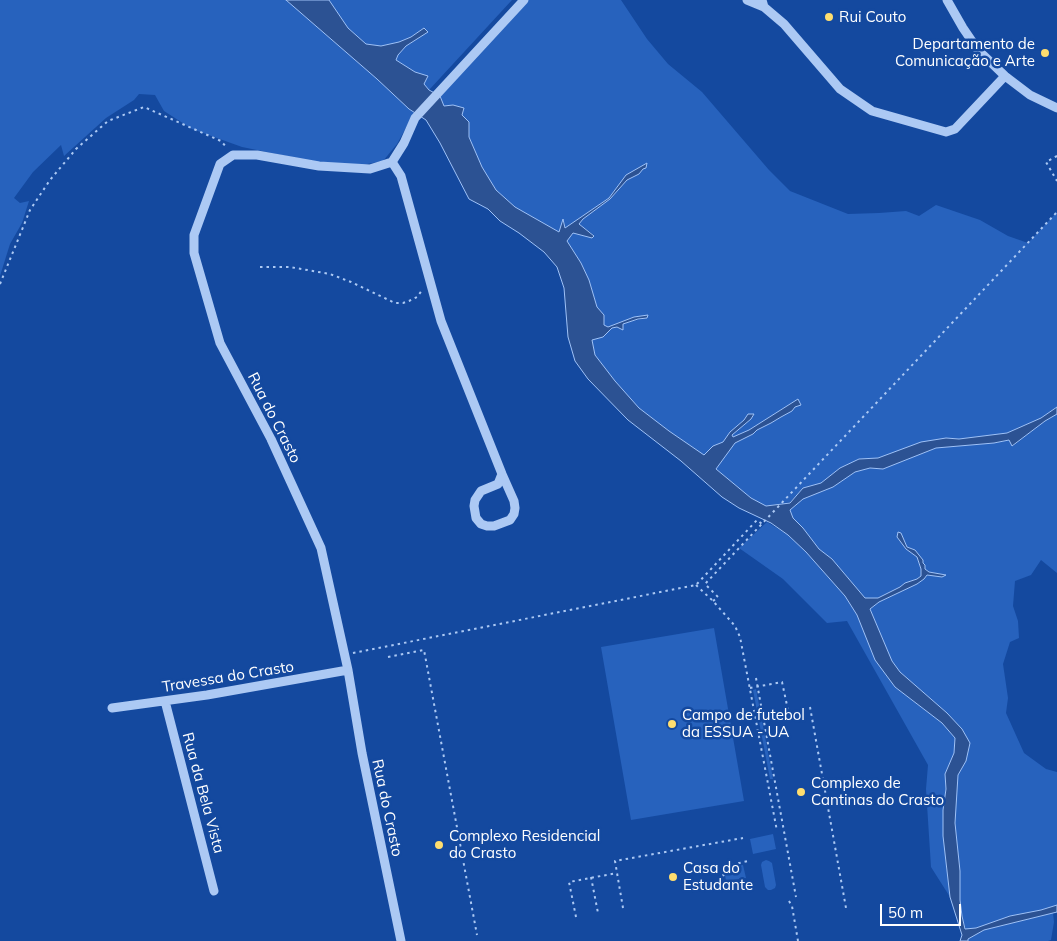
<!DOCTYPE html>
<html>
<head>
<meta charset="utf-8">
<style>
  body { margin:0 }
  #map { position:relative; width:1057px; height:941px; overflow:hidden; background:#14499f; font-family:Mulish,sans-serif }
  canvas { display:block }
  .scale { position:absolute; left:880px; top:904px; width:81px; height:22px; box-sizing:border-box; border:2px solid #fff; border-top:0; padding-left:6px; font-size:15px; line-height:18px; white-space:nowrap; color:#fff; -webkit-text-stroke:4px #14499f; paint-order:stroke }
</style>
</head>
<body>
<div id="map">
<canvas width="1057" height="941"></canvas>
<div class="scale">50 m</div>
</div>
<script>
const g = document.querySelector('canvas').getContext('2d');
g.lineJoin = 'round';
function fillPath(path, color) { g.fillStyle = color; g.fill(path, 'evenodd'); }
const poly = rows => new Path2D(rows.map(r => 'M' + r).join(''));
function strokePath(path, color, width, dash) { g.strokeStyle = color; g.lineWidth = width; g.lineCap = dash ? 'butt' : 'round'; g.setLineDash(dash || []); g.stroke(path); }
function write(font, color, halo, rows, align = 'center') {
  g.font = font + ' Mulish,sans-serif'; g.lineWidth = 5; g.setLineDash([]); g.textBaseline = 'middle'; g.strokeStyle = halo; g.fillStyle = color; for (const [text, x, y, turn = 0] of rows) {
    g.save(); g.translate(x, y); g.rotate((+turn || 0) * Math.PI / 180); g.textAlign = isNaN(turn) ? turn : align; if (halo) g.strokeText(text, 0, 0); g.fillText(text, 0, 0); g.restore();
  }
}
fillPath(poly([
  [0,0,286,0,377,79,409,109,414,113,397,144,383,161,362,165,316,162,242,147,192,129,164,111,155,95,139,94,134,100,106,118,64,156,61,145,33,172,14,198,20,203,29,201,22,223,10,244,0,276],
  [329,0,512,0,429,90,424,84,428,76,415,72,396,60,398,55,406,46,420,37,424,28,411,37,399,42,381,46,366,44,348,28],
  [526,0,621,0,647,39,668,64,702,92,769,170,790,191,848,214,879,213,906,211,919,216,936,205,980,220,1008,236,1028,243,1057,212,1057,407,1041,418,1007,433,959,439,946,438,878,458,859,459,840,468,821,483,803,488,790,502,765,506,751,498,716,469,735,443,753,434,757,430,771,423,781,417,792,411,795,407,798,399,749,430,733,437,732,435,751,419,748,414,744,420,730,432,723,442,713,446,705,456,669,431,639,408,615,381,595,355,591,340,603,337,612,328,628,322,647,318,639,316,608,327,604,325,604,315,597,307,589,280,581,263,567,241,573,233,594,235,579,224,583,219,614,195,627,180,639,174,643,169,626,175,609,198,565,228,564,221,559,232,515,207,496,190,482,167,469,137,469,122,453,105,444,106,440,96],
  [1057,414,1057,573,1041,560,1031,575,1015,581,1013,606,1018,621,1019,638,1010,642,1003,664,1008,698,1006,713,1024,753,1046,769,1057,772,1057,905,1041,910,1010,916,976,928,966,930,962,916,960,900,960,871,955,823,958,775,966,761,947,713,900,672,892,661,870,609,879,602,917,584,924,579,927,575,934,575,925,569,915,550,907,547,897,537,906,549,917,557,921,569,921,576,917,579,905,583,900,587,878,598,865,598,832,559,819,549,803,528,793,518,790,510,803,499,833,487,855,472,870,468,883,469,936,448,994,443,1009,440,1013,446,1045,421],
  [767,522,788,535,806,552,845,596,857,615,866,636,895,687,942,723,955,738,954,753,945,774,946,789,943,810,943,836,950,897,931,867,926,789,928,765,847,621,827,623,783,579,739,548],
  [714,628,744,801,631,820,601,647],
  [756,689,773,779,770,779,753,690],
  [773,834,776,849,753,854,750,839],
  [766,860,769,861,772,863,776,885,775,888,771,890,768,890,765,887,761,865,762,862],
  [743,865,746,878,726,881,724,869],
  [1053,913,1054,922,1051,940,1048,941,968,941,968,939,984,930]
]), '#2762bd');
const water = poly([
  [286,0,329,0,348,28,366,44,381,46,399,42,411,37,424,28,428,32,406,46,398,55,396,60,415,72,428,76,424,84,429,90,440,96,444,106,453,105,464,108,462,115,469,122,469,137,482,167,496,190,515,207,559,232,563,219,565,228,609,198,626,175,647,163,646,168,643,169,639,174,627,180,610,199,583,219,579,224,594,236,592,238,573,233,567,241,581,263,589,280,597,307,604,315,604,325,608,327,634,317,648,315,647,318,638,319,623,324,623,330,617,327,612,328,603,337,592,340,595,355,615,381,639,408,669,431,704,455,713,446,723,442,730,432,744,420,748,414,754,414,751,419,732,435,733,437,749,430,798,399,801,405,795,407,792,411,781,417,771,423,757,430,753,434,735,443,716,469,751,498,766,506,790,503,803,488,821,483,840,468,859,459,878,458,921,442,946,438,959,439,1007,433,1041,418,1057,407,1057,414,1045,421,1012,446,1009,440,994,443,936,448,883,469,870,468,855,472,833,487,803,499,790,510,793,518,803,528,819,549,832,559,865,598,878,598,900,587,905,583,917,579,921,576,921,569,917,557,906,549,897,537,898,532,901,533,907,547,915,550,923,560,923,563,925,565,925,569,929,572,946,575,942,577,927,575,924,579,917,584,879,602,870,609,892,661,900,672,947,713,962,729,970,743,966,761,958,775,955,823,960,871,960,900,962,916,965,929,976,928,1010,916,1041,910,1057,905,1057,912,984,930,968,939,968,941,960,941,962,935,950,897,943,836,943,810,946,789,945,774,954,753,955,738,942,723,895,687,875,660,857,615,845,596,806,552,788,535,771,523,739,508,722,497,681,461,628,420,588,379,575,361,568,337,564,288,557,267,544,252,519,233,500,221,488,209,469,199,440,143,426,120,409,109,377,79,286,0]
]);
fillPath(water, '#2c5293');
strokePath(water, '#9fc2f7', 1);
strokePath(poly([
  [1057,156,1046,162,1057,181],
  [260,267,290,267,330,274,351,282,395,303,403,303,409,301,417,297,423,289],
  [0,284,30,210,50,180,76,149,108,121,144,107,221,141,227,148],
  [696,585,713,601,735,626,740,637,777,831],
  [713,601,718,597,705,584,1057,212],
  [353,653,696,585,757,520,762,524],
  [388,657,424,650,477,935],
  [756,678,796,897],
  [750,688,782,682,788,710],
  [810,707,846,908],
  [591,877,598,913],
  [726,889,722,867,748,861],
  [789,901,792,906,798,941],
  [623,908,615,861,743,838],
  [576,917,569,882,617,873]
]), '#acc9f4', 2, [2.5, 4]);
strokePath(poly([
  [747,0,764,7],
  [762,0,764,7,784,24,840,89,872,111,946,132,955,129,1005,76],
  [947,0,963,28,978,50,1005,76,1030,95,1057,108],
  [392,162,401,176,441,321,502,474,514,501,515,508,514,514,510,520,494,526,487,526,481,524,476,518,474,506,475,500,481,491,498,484,502,474],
  [165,701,214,891],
  [112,708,207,695,348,670],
  [401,941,362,753,348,670,321,548,271,439,220,343,194,253,194,235,220,164,233,155,257,155,319,166,370,169,392,162,404,143,415,118,524,0]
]), '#acc9f4', 9);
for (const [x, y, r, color] of [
  [829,17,5,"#ffde6f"],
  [1045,53,5,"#ffde6f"],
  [672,724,5,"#ffde6f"],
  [801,792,5,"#ffde6f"],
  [439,845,5,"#ffde6f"],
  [673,877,5,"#ffde6f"]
]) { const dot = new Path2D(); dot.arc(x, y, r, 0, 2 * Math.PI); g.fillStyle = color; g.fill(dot); strokePath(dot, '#14499f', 2); }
write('15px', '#fff', '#14499f', [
  ["Rui Couto",839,17],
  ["Departamento de",1035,44,"right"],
  ["Comunicação e Arte",1035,61,"right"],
  ["Campo de futebol",682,715],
  ["da ESSUA - UA",682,732],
  ["Complexo de",811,783],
  ["Cantinas do Crasto",811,800],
  ["Complexo Residencial",449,836],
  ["do Crasto",449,853],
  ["Casa do",683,868],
  ["Estudante",683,885]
], 'left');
write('15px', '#fff', '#14499f', [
  ["Rua do Crasto",274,418,63],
  ["Travessa do Crasto",228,677,-9],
  ["Rua da Bela Vista",203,793,75],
  ["Rua do Crasto",387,808,78]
]);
</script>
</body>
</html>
